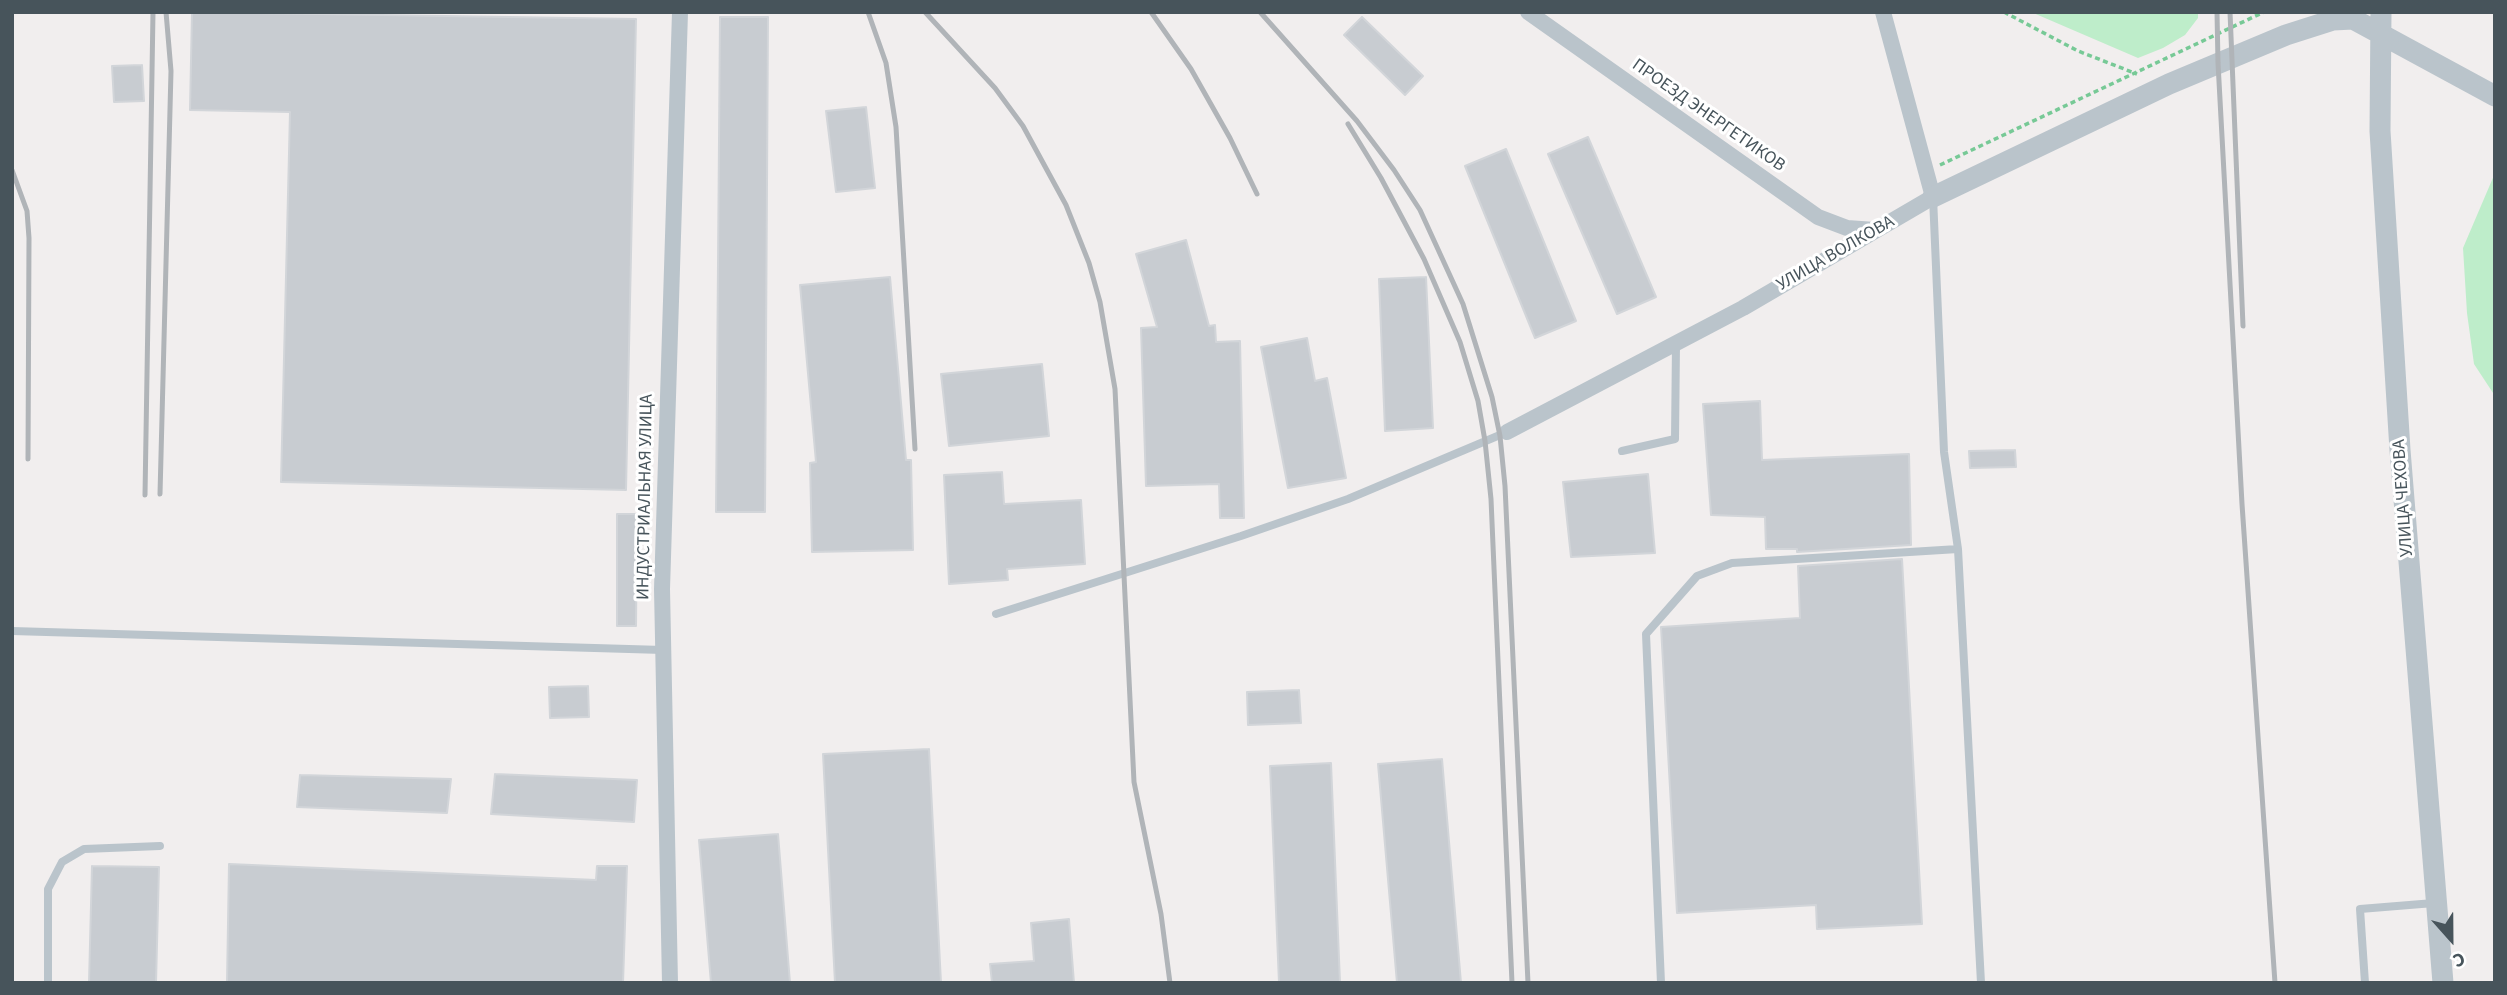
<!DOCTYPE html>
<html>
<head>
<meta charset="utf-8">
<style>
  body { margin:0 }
  #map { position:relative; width:2507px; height:995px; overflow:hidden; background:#f1eeee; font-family:"Source Sans 3",sans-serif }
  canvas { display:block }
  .frame { position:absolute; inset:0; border:14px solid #47545b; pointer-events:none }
  .north { position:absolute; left:2416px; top:904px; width:70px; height:70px; -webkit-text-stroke:5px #fff; paint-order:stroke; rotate:159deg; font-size:19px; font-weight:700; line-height:28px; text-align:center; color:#47545b }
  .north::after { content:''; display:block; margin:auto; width:24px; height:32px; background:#47545b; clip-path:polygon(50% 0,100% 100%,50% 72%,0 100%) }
</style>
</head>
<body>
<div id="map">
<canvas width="2507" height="995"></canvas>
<div class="frame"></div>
<div class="north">С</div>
</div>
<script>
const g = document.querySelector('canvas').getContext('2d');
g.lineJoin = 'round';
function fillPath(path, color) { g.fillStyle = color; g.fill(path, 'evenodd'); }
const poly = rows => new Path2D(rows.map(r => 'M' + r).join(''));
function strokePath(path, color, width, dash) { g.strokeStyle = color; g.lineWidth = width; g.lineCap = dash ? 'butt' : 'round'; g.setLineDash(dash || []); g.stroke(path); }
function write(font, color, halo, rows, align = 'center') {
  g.font = font + ' "Source Sans 3",sans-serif'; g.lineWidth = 6; g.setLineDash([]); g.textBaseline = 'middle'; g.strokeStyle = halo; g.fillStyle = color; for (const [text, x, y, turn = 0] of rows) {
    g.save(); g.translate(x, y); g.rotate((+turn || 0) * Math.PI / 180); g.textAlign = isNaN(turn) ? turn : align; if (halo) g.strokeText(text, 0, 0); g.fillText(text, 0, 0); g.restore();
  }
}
fillPath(poly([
  [2031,12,2198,12,2198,18,2185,35,2163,48,2138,58],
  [2495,173,2495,396,2474,364,2467,313,2463,248]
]), '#beedca');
const building = poly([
  [192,12,636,19,626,490,281,482,290,112,190,110,192,12],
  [720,17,768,17,765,512,716,512,720,17],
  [1362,17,1423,76,1405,95,1344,35,1362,17],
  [142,65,144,101,114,102,112,66,142,65],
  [866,107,875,188,836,192,826,111,866,107],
  [1588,137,1656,297,1617,314,1548,154,1588,137],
  [1506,149,1576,321,1535,338,1465,166,1506,149],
  [1186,240,1209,326,1215,325,1216,342,1240,341,1244,518,1220,518,1219,484,1146,486,1141,328,1157,327,1136,254,1186,240],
  [890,277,906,460,911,460,913,550,812,552,810,463,816,462,800,285,890,277],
  [1426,277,1433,428,1385,431,1379,279,1426,277],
  [1307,338,1315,381,1327,378,1346,478,1288,488,1261,347,1307,338],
  [1042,364,1049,436,949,446,941,374,1042,364],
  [1760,401,1762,460,1909,454,1911,545,1797,552,1797,549,1766,549,1765,517,1711,515,1703,404,1760,401],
  [2015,450,2016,467,1970,468,1969,451,2015,450],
  [1002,472,1004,504,1081,500,1085,564,1007,569,1008,580,949,584,944,475,1002,472],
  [1648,474,1655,553,1571,557,1563,482,1648,474],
  [617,514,637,514,636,626,617,626,617,514],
  [1902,559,1922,924,1817,929,1816,905,1677,913,1661,627,1800,618,1798,566,1902,559],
  [588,686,589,717,550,718,549,687,588,686],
  [1299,690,1301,723,1248,725,1247,692,1299,690],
  [929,749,941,983,835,983,823,754,929,749],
  [1442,759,1461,983,1397,983,1378,764,1442,759],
  [1331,763,1340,983,1279,983,1270,766,1331,763],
  [495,774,637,780,634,822,491,814,495,774],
  [300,775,451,779,447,813,297,807,300,775],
  [778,834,790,983,711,983,699,840,778,834],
  [229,864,596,880,597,866,627,866,623,983,227,983,229,864],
  [92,866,159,867,156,983,89,983,92,866],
  [1069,919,1074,983,992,983,990,964,1034,961,1031,923,1069,919]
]);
fillPath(building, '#c8ccd1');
strokePath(building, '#d2d5d9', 2);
strokePath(poly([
  [2004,12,2078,51,2137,74],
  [1940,165,2264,12]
]), '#77c996', 3.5, [5, 3.5]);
strokePath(poly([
  [1933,197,1944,452,1958,549,1981,983],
  [1622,451,1675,439,1676,344],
  [996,614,1241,536,1348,499,1507,432],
  [12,631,663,650],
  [48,983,48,889,62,862,84,849,160,846],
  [1661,983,1646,634,1697,576,1732,563,1958,549],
  [2365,983,2360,909,2434,903]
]), '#bac4cb', 8);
strokePath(poly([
  [1528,12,1818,217,1847,228,1875,230],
  [1507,432,1743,308,1933,197,1883,12],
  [670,983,662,589,680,12]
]), '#bac4cb', 16);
strokePath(poly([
  [2381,12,2380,131,2400,450,2443,983],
  [1933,197,2169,84,2286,35,2333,20,2353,19,2495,96]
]), '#bac4cb', 21);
strokePath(poly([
  [868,12,886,63,896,127,915,449],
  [925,12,995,88,1023,126,1066,205,1089,263,1100,302,1115,389,1134,782,1161,914,1170,983],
  [1151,12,1191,69,1230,138,1257,194],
  [1260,12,1357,121,1394,170,1420,210,1463,304,1492,397,1500,436,1505,486,1528,983],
  [2217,12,2218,63,2242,504,2275,983],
  [2230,12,2243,326],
  [1348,124,1381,178,1424,259,1460,342,1478,401,1485,441,1491,499,1512,983],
  [12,170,27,211,29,238,28,459],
  [160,494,171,71,166,12],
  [145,495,153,12]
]), '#b0b4b8', 5);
write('18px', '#47545b', '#fff', [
  ["ПРОЕЗД ЭНЕРГЕТИКОВ",1708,116,35],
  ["УЛИЦА ВОЛКОВА",1836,254,-30],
  ["ИНДУСТРИАЛЬНАЯ УЛИЦА",646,497,-89],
  ["УЛИЦА ЧЕХОВА",2404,498,-94]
]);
</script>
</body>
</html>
